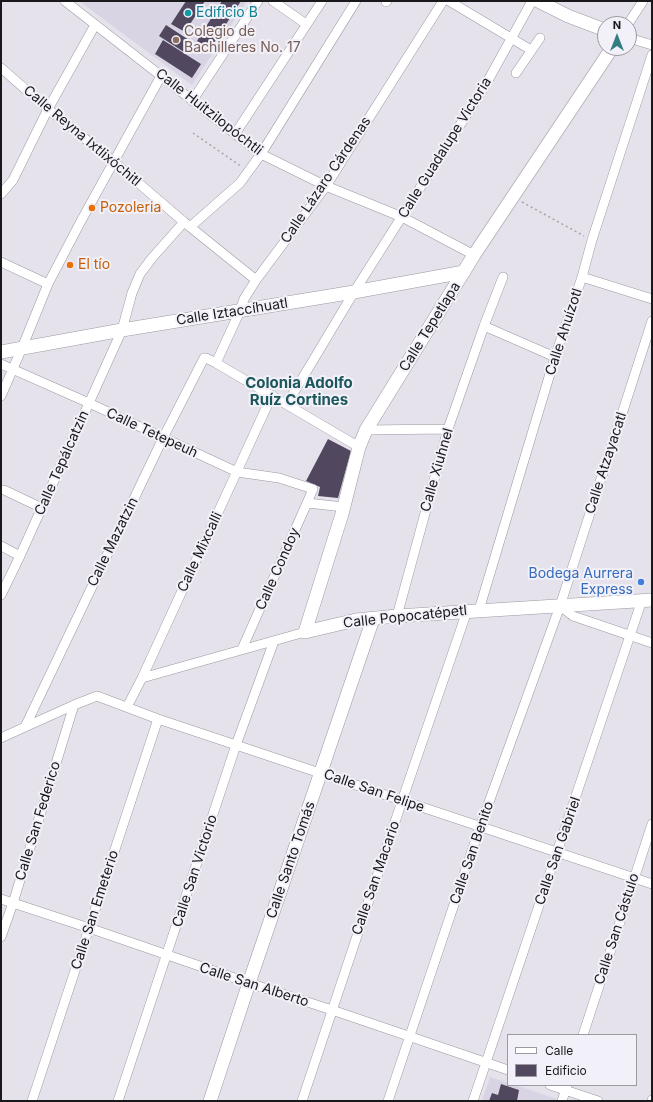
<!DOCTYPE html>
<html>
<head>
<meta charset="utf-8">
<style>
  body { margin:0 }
  #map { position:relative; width:653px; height:1102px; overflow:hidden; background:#e5e2eb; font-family:Inter,sans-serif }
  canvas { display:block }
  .frame { position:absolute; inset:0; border:2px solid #19181b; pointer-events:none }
  .legend { position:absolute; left:507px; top:1034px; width:130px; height:52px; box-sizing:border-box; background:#f2f0f8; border:1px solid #9b9aa0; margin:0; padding:5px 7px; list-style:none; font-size:12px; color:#19181b }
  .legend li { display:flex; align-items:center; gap:8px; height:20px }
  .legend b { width:20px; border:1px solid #9b9aa0 }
  .north { position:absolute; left:597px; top:16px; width:40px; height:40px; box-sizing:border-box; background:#f2f0f8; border:1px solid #9b9aa0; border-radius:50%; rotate:0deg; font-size:11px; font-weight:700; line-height:16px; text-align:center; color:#19181b }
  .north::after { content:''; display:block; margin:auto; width:14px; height:18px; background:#347d83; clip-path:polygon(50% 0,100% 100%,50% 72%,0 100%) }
</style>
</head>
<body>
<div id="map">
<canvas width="653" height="1102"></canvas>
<div class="frame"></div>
<ul class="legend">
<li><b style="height:5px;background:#fff"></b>Calle</li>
<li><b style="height:11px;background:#51475f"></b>Edificio</li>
</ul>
<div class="north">N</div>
</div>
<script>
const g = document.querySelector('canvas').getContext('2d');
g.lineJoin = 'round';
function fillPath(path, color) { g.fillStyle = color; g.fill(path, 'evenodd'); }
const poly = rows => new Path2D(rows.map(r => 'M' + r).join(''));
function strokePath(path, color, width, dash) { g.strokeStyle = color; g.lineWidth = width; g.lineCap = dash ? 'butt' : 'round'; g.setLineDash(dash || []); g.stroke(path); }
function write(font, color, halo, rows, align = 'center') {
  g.font = font + ' Inter,sans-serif'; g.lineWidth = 4; g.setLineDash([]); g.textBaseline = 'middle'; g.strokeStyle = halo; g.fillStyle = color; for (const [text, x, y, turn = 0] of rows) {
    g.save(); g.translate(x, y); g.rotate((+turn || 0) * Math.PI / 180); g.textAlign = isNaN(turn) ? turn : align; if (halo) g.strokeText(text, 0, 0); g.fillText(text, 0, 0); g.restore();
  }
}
fillPath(poly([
  [79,1,247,1,192,85],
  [490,1077,508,1083,508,1085,515,1085,557,1099,556,1101,482,1101]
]), '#d9d4e4');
fillPath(poly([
  [186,1,205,1,185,32,171,24],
  [222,1,241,1,210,49,197,41],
  [166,25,195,44,187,54,159,36],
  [163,40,201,64,192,78,155,54],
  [328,439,351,451,338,498,318,496,320,487,306,481],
  [501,1084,519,1090,517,1101,489,1101,492,1093,498,1095]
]), '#51475f');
const street = poly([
  [65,1,261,154,326,186,402,217,474,255],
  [273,1,306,24],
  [449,1,531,50],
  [386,2,387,1],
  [628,24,643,1],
  [629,38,652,45],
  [1,68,48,109,114,162,184,222,256,280],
  [516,73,540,38],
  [192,101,258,1],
  [235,134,322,1],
  [1,194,13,180,48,109,95,25],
  [190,227,240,183,261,154,356,1],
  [1,262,48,284],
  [582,277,652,299],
  [484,326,555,357],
  [216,363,240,311,244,299,256,280,326,186,443,1],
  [1,364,89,403,237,472,279,478,313,489,307,503,242,649],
  [1,396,22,348,48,284,81,221,161,76],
  [287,404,354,292,486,84,532,1],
  [366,430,448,429],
  [4,490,42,508],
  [307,503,344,507],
  [1,546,20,556],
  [1,595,20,556,122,330,132,293,140,274,152,258,184,222],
  [560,606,573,616,652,643],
  [479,610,555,357,582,277,592,240,652,55],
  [397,616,448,429,484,326,503,277],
  [142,678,305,632],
  [127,707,142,678,272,395],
  [25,727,163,438,204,358,206,358,216,363,359,447],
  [1,738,25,727,74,705,97,696,158,719,236,745,652,884],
  [1,899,89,928,249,983,332,1010,508,1070],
  [1,937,13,903,74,705],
  [583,1035,652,824],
  [550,1085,598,1101],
  [32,1101,158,719],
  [118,1101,236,745,274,641],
  [302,1101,402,801,467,611],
  [388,1101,480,827,560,606,652,321],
  [473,1101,642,600],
  [562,1101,567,1085],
  [652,1101,652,1100]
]);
const secondary = poly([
  [538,1,568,16,605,30],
  [1,352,122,330,354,292,464,272],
  [305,632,342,514,359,447,366,430,474,255,612,48],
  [305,632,356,620,397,616,652,600],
  [210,1101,249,983,373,619]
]);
strokePath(street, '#9b98a0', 10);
strokePath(secondary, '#9b98a0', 14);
strokePath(poly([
  [193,133,242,167],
  [522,202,584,236]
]), '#a6a3aa', 1.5, [2, 3]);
strokePath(street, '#fff', 9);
strokePath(secondary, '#fff', 13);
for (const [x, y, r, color] of [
  [188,13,4,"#0f9aa8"],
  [176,40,4,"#8d6e63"],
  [92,208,4,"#e8710a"],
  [70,265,4,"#e8710a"],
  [641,582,4,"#3f7fe0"]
]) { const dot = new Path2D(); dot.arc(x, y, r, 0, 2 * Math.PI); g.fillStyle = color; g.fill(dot); strokePath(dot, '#f2f0f8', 1.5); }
write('14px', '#0d838f', '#f2f0f8', [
  ["Edificio B",196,13]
], 'left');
write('14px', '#785e54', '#f2f0f8', [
  ["Colegio de",184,32],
  ["Bachilleres No. 17",184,48]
], 'left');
write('14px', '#19181b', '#f2f0f8', [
  ["Calle Huitzilopóchtli",209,112,38],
  ["Calle Reyna Ixtlixóchitl",82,136,40],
  ["Calle Guadalupe Victoria",445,148,-58],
  ["Calle Lázaro Cárdenas",326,180,-56],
  ["Calle Iztaccíhuatl",232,312,-9],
  ["Calle Tepetlapa",430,327,-58],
  ["Calle Ahuízotl",564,332,-72],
  ["Calle Tetepeuh",152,433,25],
  ["Calle Tepálcatzin",62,463,-66],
  ["Calle Atzayacatl",606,463,-72],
  ["Calle Xiuhnel",437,470,-74],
  ["Calle Mazatzin",113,542,-64],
  ["Calle Mixcalli",200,552,-65],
  ["Calle Condoy",278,569,-66],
  ["Calle Popocatépetl",405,617,-6],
  ["Calle San Felipe",374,791,19],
  ["Calle San Federico",38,821,-73],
  ["Calle San Gabriel",558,851,-71],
  ["Calle San Benito",472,853,-71],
  ["Calle Santo Tomás",291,860,-71],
  ["Calle San Victorio",195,871,-72],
  ["Calle San Macario",376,878,-71],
  ["Calle San Emeterio",95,910,-72],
  ["Calle San Cástulo",617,929,-72],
  ["Calle San Alberto",254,985,18]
]);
write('14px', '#c56008', '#f2f0f8', [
  ["Pozoleria",100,208],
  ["El tío",78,265]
], 'left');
write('14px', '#366cbe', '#f2f0f8', [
  ["Bodega Aurrera",633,574],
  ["Express",633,590]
], 'right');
write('bold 15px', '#1b565b', '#f2f0f8', [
  ["Colonia Adolfo",299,383],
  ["Ruíz Cortines",299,400]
]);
</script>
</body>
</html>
